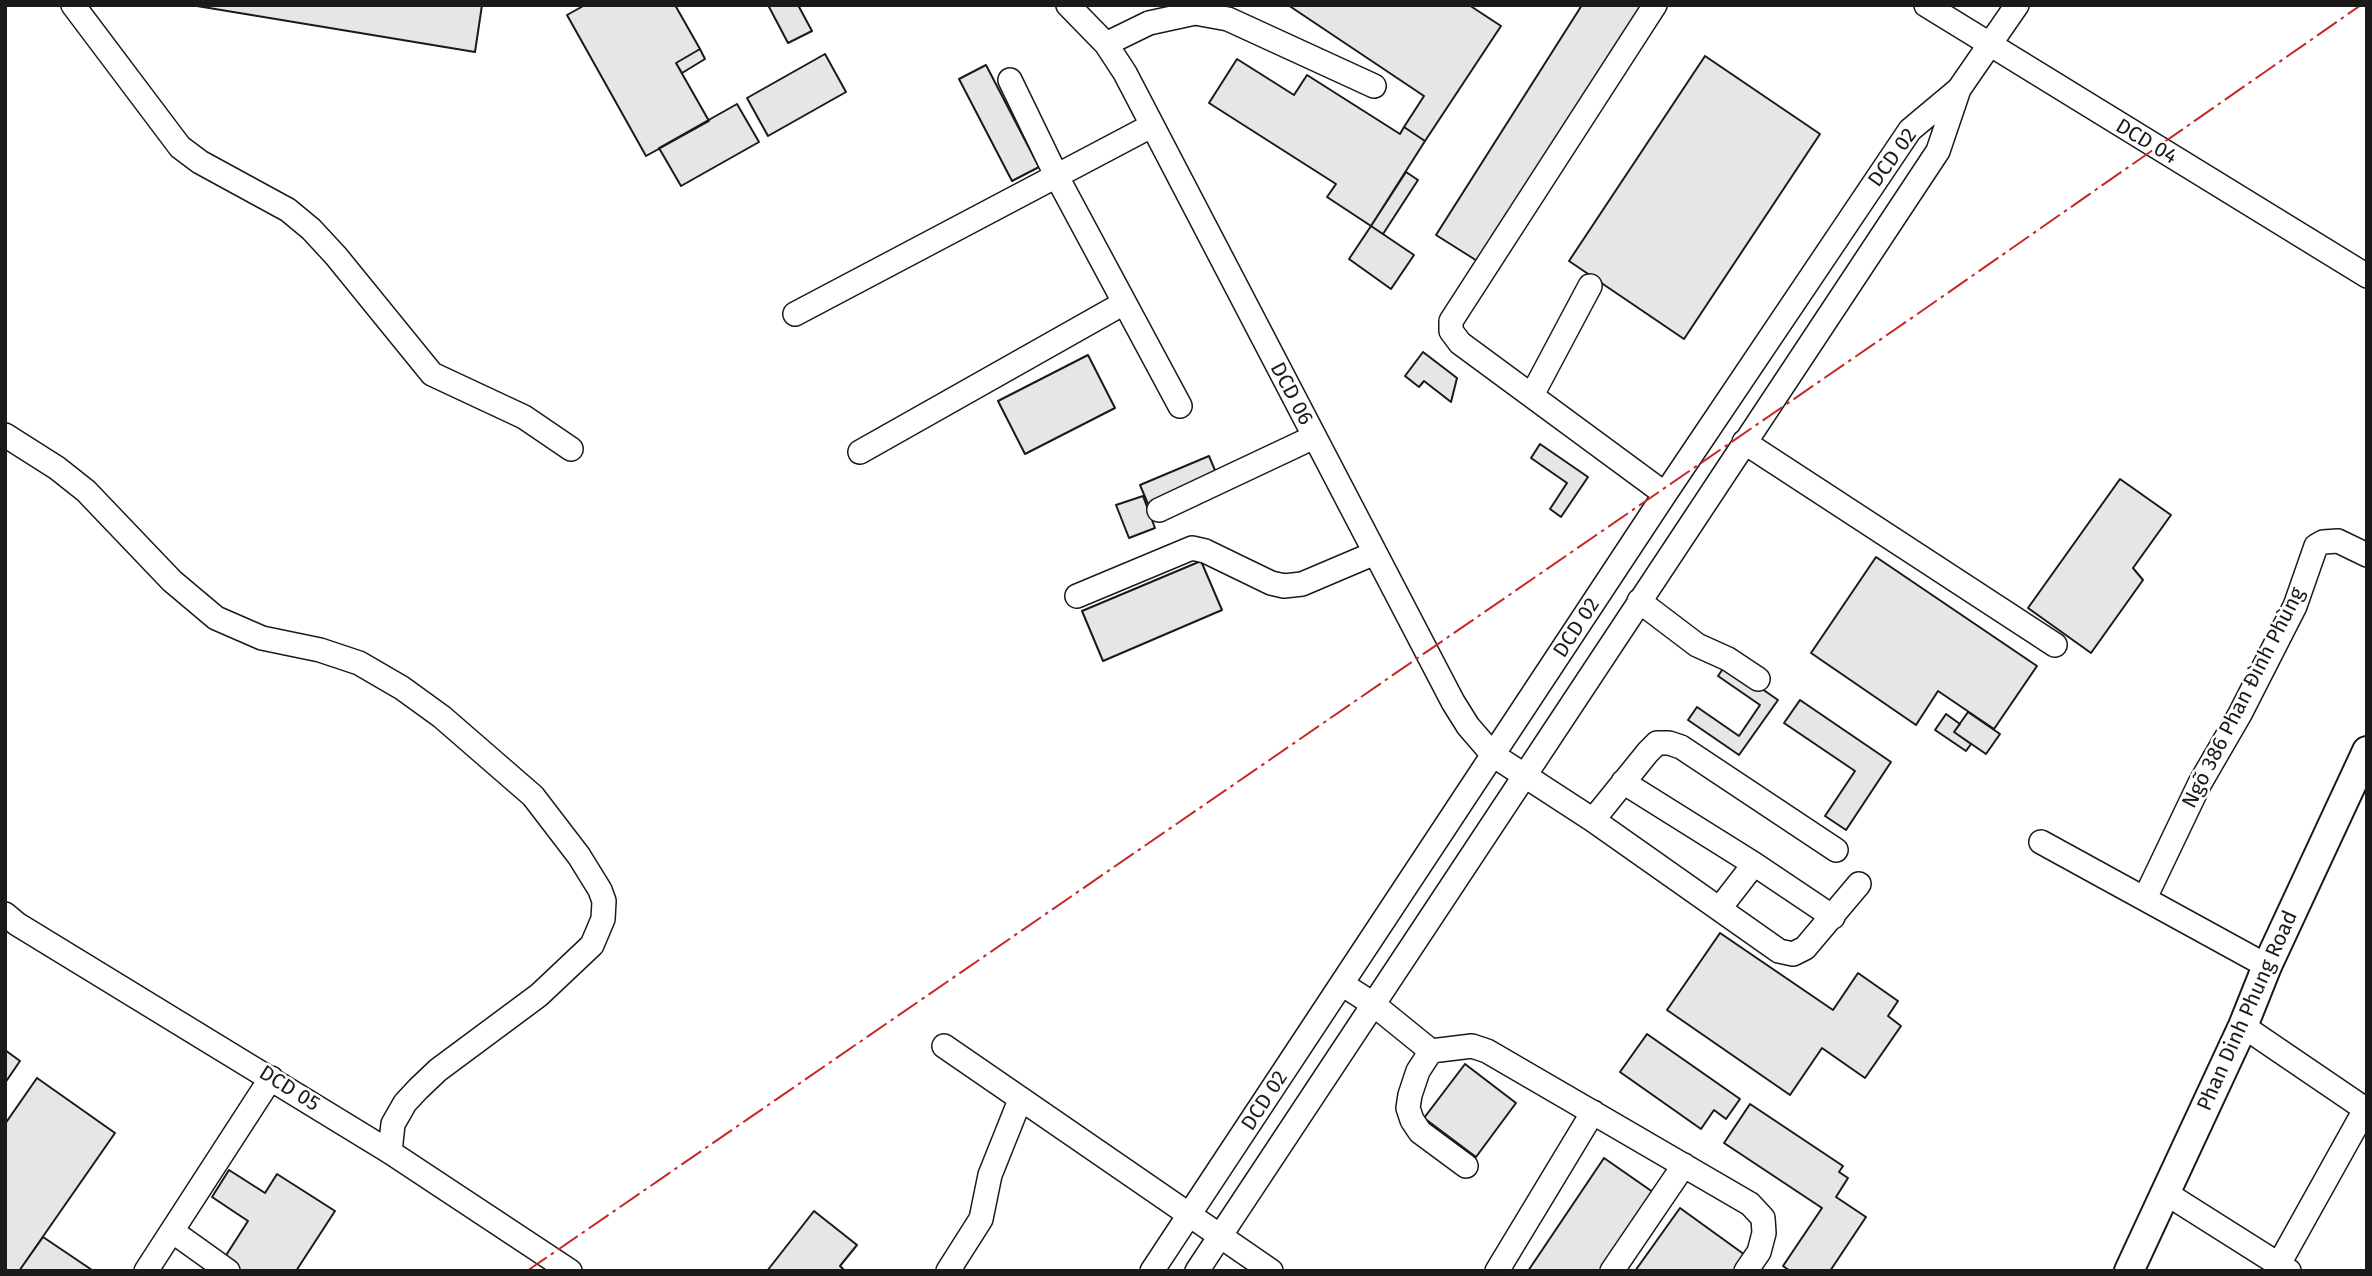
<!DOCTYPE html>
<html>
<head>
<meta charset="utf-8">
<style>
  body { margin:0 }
  #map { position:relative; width:2372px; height:1276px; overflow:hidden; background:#fff; font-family:"Fira Sans",sans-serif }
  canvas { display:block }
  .frame { position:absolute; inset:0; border:7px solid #1a1a1a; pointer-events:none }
</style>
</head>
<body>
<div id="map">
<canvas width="2372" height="1276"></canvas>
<div class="frame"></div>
</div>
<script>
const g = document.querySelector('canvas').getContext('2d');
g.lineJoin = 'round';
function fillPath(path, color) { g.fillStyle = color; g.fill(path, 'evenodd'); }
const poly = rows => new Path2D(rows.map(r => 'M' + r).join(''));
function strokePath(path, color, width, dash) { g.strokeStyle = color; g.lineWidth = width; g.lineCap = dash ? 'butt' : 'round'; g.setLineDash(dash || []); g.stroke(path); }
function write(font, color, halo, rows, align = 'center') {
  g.font = font + ' "Fira Sans",sans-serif'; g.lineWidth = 5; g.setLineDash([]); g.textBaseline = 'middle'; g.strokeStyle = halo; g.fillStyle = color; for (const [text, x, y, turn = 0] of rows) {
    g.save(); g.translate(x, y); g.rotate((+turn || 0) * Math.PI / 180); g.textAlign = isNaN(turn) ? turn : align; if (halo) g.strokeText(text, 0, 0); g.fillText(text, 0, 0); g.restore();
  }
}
const building = poly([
  [191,5,482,5,475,52,191,5],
  [585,5,675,5,700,49,676,63,709,121,646,156,567,15,585,5],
  [768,5,798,5,812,31,788,43,768,5],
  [1288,5,1469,5,1501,26,1425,141,1404,127,1424,96,1288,5],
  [1582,5,1645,5,1482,264,1436,235,1582,5],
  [700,49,705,59,682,73,676,63,700,49],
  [825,54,846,92,768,136,747,98,825,54],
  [1705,56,1820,134,1684,339,1569,261,1705,56],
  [1237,59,1294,95,1307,75,1400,134,1404,127,1425,141,1371,226,1327,197,1336,184,1209,103,1237,59],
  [986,65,1039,167,1012,181,959,79,986,65],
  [737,104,759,142,681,186,659,148,737,104],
  [1406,172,1418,180,1383,234,1371,226,1406,172],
  [1371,226,1414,255,1391,289,1349,259,1371,226],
  [1423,352,1457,378,1451,402,1424,381,1419,387,1405,376,1423,352],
  [1088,355,1115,408,1025,454,998,401,1088,355],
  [1540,444,1588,477,1561,517,1550,509,1567,483,1531,458,1540,444],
  [1209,456,1222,487,1153,516,1140,485,1209,456],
  [2120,479,2171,515,2133,568,2143,580,2091,653,2028,608,2120,479],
  [1143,496,1155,528,1129,538,1116,505,1143,496],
  [1876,557,2037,666,1994,729,1938,691,1916,725,1811,653,1876,557],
  [1201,561,1222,610,1103,661,1082,611,1201,561],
  [1726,664,1778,700,1739,755,1688,720,1697,707,1739,736,1760,705,1718,676,1726,664],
  [1800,700,1891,762,1846,830,1825,816,1855,771,1784,723,1800,700],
  [1968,712,2000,734,1986,754,1954,732,1968,712],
  [1946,714,1960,724,1954,732,1971,744,1966,751,1935,730,1946,714],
  [1720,933,1833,1010,1858,973,1898,1001,1888,1016,1901,1026,1865,1078,1822,1048,1790,1095,1667,1010,1720,933],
  [1647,1034,1740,1099,1726,1119,1714,1110,1701,1129,1620,1072,1647,1034],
  [5,1050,20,1061,5,1083,5,1050],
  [1465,1064,1516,1103,1476,1157,1424,1118,1465,1064],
  [37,1078,115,1133,19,1271,5,1271,5,1124,37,1078],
  [1750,1104,1843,1166,1839,1172,1848,1178,1836,1197,1866,1217,1830,1271,1790,1271,1783,1266,1822,1208,1724,1143,1750,1104],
  [1604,1158,1660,1197,1611,1271,1528,1271,1604,1158],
  [229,1170,265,1193,277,1174,335,1211,296,1271,216,1271,248,1221,212,1197,229,1170],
  [1680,1208,1752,1260,1744,1271,1635,1271,1680,1208],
  [814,1211,857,1245,840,1266,845,1271,767,1271,814,1211],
  [43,1237,92,1270,92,1271,19,1271,43,1237]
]);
fillPath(building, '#e6e6e6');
strokePath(building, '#1a1a1a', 2);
const minor = poly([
  [73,5,180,147,200,162,288,210,311,229,336,256,432,374,524,417,571,449],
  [1068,5,1106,44,1125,73,1453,702,1468,726,1493,755,1593,820,1779,951,1793,954,1805,948,1859,884],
  [1655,5,1451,321,1451,331,1460,343,1665,494],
  [1926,5,2367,276],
  [1106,44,1149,23,1195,13,1228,19,1374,86],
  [1010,80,1057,177,1180,406],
  [795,314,1151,126],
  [1532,395,1590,286],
  [5,435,57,468,86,491,172,581,216,618,262,638,320,650,359,663,402,688,442,717,533,796,579,856,600,890,604,901,603,919,592,945,539,995,438,1070,418,1089,405,1103,393,1124,390,1152],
  [1744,442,2055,645],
  [860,452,1124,303],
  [1159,510,1314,437],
  [1077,596,1192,548,1205,551,1271,583,1284,586,1302,584,1375,553],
  [1639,601,1697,645,1728,659,1758,679],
  [1623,782,1754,864,1833,917],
  [1593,820,1648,752,1657,743,1669,743,1681,747,1836,850],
  [2041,842,2267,966],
  [2145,898,2200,783,2240,714,2295,606,2316,546,2323,542,2338,541,2367,555],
  [1720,908,1754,864],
  [5,914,17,924,390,1152,570,1271],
  [1342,984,1373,1004,1431,1051,1472,1046,1487,1051,1750,1204,1763,1218,1764,1233,1759,1252,1746,1271],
  [2243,1026,2365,1109],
  [944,1046,1271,1271],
  [1431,1051,1418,1071,1410,1095,1408,1108,1412,1120,1420,1132,1466,1166],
  [2164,1192,2289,1271],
  [172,1231,228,1271],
  [2279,1264,2367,1106],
  [146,1271,271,1078],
  [948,1271,981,1219,990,1175,1020,1100],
  [1152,1271,1665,494,1910,130,1959,89,2017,5],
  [1197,1271,1938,151,1959,89],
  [1497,1271,1593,1112],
  [1612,1271,1684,1165]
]);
const major = poly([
  [2129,1271,2243,1026,2267,966,2367,751]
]);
strokePath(minor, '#1a1a1a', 26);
strokePath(major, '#1a1a1a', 32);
strokePath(minor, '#fff', 23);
strokePath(major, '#fff', 28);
strokePath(poly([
  [527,1271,1916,315,2361,5]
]), '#c62828', 2, [24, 5, 3.5, 5]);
write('21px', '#1a1a1a', '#fff', [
  ["DCD 04",2146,142,31],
  ["DCD 02",1893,158,-54],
  ["DCD 06",1291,394,62],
  ["DCD 02",1577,628,-57],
  ["Ngõ 386 Phan Đình Phùng",2244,698,-63],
  ["Phan Dinh Phung Road",2248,1011,-66],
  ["DCD 05",289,1089,32],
  ["DCD 02",1265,1101,-57]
]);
</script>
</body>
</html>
